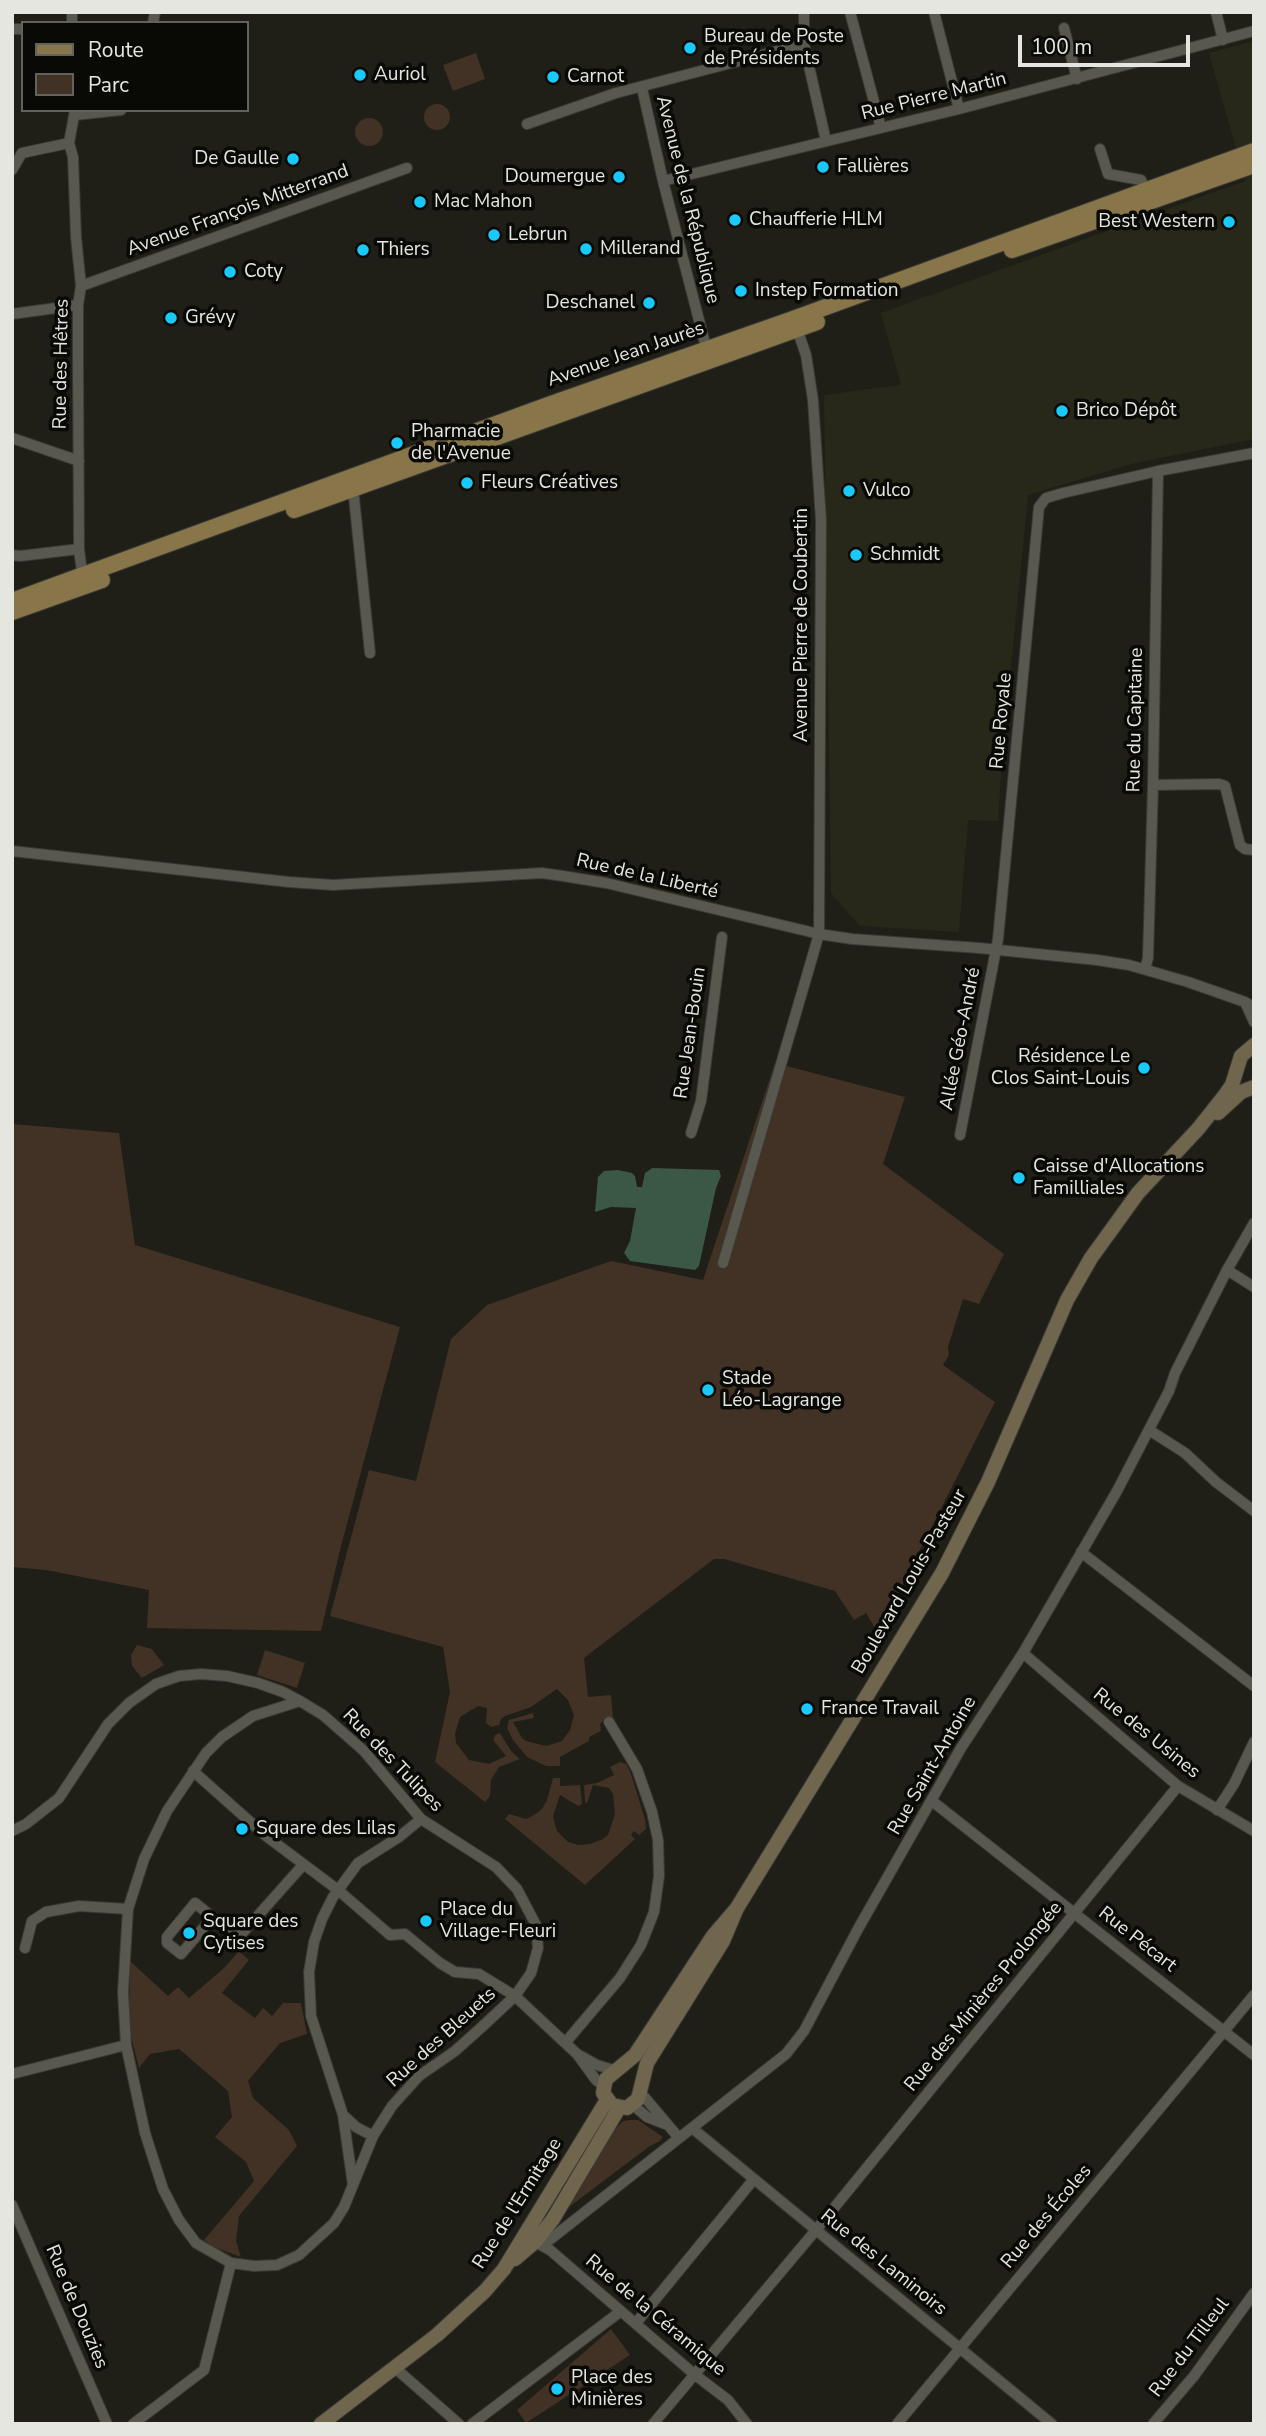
<!DOCTYPE html>
<html>
<head>
<meta charset="utf-8">
<style>
  body { margin:0 }
  #map { position:relative; width:1266px; height:2436px; overflow:hidden; background:#1f1f17; font-family:"Nunito Sans",sans-serif }
  canvas { display:block }
  .frame { position:absolute; inset:0; border:14px solid #e6e6e1; pointer-events:none }
  .legend { position:absolute; left:21px; top:21px; width:228px; height:91px; box-sizing:border-box; background:#090906; border:2px solid #61615e; margin:0; padding:9px 12px; list-style:none; font-size:21px; color:#e6e6e1 }
  .legend li { display:flex; align-items:center; gap:14px; height:35px }
  .legend b { width:35px; border:2px solid #61615e }
  .scale { position:absolute; left:1018px; top:35px; width:172px; height:32px; box-sizing:border-box; border:4px solid #e6e6e1; border-top:0; padding-left:9px; font-size:21px; line-height:24px; white-space:nowrap; color:#e6e6e1; -webkit-text-stroke:5px #090906; paint-order:stroke }
</style>
</head>
<body>
<div id="map">
<canvas width="1266" height="2436"></canvas>
<div class="frame"></div>
<ul class="legend">
<li><b style="height:9px;background:#88754a"></b>Route</li>
<li><b style="height:19px;background:#423125"></b>Parc</li>
</ul>
<div class="scale">100 m</div>
</div>
<script>
const g = document.querySelector('canvas').getContext('2d');
g.lineJoin = 'round';
function fillPath(path, color) { g.fillStyle = color; g.fill(path, 'evenodd'); }
const poly = rows => new Path2D(rows.map(r => 'M' + r).join(''));
function strokePath(path, color, width, dash) { g.strokeStyle = color; g.lineWidth = width; g.lineCap = dash ? 'butt' : 'round'; g.setLineDash(dash || []); g.stroke(path); }
function write(font, color, halo, rows, align = 'center') {
  g.font = font + ' "Nunito Sans",sans-serif'; g.lineWidth = 7; g.setLineDash([]); g.textBaseline = 'middle'; g.strokeStyle = halo; g.fillStyle = color; for (const [text, x, y, turn = 0] of rows) {
    g.save(); g.translate(x, y); g.rotate((+turn || 0) * Math.PI / 180); g.textAlign = isNaN(turn) ? turn : align; if (halo) g.strokeText(text, 0, 0); g.fillText(text, 0, 0); g.restore();
  }
}
fillPath(poly([
  [1254,41,1254,439,1131,464,1028,495,1003,745,998,821,968,820,959,932,860,926,831,893,824,395,901,385,881,313,1245,181,1209,53]
]), '#28281a');
fillPath(poly([
  [476,53,485,79,453,91,443,65],
  '424 117a13 13 0 1 1 26 0a13 13 0 1 1-26 0Z',
  '355 132a14 14 0 1 1 28 0a14 14 0 1 1-28 0Z',
  [775,1063,905,1097,883,1164,1004,1254,979,1304,963,1299,948,1347,949,1355,943,1365,995,1402,878,1633,866,1613,854,1620,835,1591,724,1559,714,1559,584,1658,588,1697,611,1695,613,1717,605,1719,600,1724,601,1731,589,1737,589,1741,560,1757,560,1766,546,1766,527,1757,513,1740,507,1728,509,1720,533,1713,534,1718,513,1722,522,1738,526,1741,546,1746,562,1741,570,1730,574,1715,568,1700,557,1689,531,1707,505,1716,501,1719,499,1725,491,1727,486,1723,487,1708,478,1706,460,1717,455,1734,456,1743,469,1760,489,1764,506,1756,493,1740,495,1735,500,1733,511,1751,520,1759,499,1767,491,1780,490,1796,485,1802,435,1762,450,1692,443,1647,330,1616,369,1470,416,1481,451,1339,487,1305,611,1261,703,1280],
  [12,1124,119,1133,135,1245,400,1327,340,1550,321,1631,147,1628,149,1590,46,1570,12,1567],
  [137,1645,152,1649,164,1665,142,1678,132,1666,131,1655],
  [265,1650,305,1663,297,1688,257,1675],
  [620,1762,626,1764,630,1771,645,1819,646,1829,639,1835,634,1831,631,1835,635,1839,585,1885,505,1819,509,1814,526,1819,534,1815,542,1809,547,1800,553,1778,560,1778,560,1786,580,1785,582,1804,578,1806,560,1795,553,1816,557,1831,568,1842,578,1845,590,1844,603,1839,608,1835,615,1814,613,1794,609,1788,593,1785,587,1803,585,1802,584,1785,597,1783,614,1775,610,1767],
  [239,1951,249,1960,222,1993,255,2018,263,2008,272,2016,283,2003,301,2003,307,2034,280,2043,248,2081,253,2098,289,2130,297,2146,239,2216,236,2241,241,2257,214,2247,204,2240,254,2181,246,2162,215,2137,232,2117,228,2091,179,2049,150,2054,139,2068,131,2036,129,2010,130,1961,168,1996,178,1987,189,1998,224,1968],
  [630,2120,638,2120,663,2137,660,2141,650,2146,565,2210,611,2133,623,2121],
  [611,2329,630,2355,526,2423,517,2410]
]), '#423125');
fillPath(poly([
  [652,1168,719,1170,721,1176,716,1188,699,1266,695,1270,630,1261,624,1253,630,1241,636,1208,611,1207,595,1212,598,1177,604,1171,618,1170,632,1173,635,1176,637,1187,642,1187,645,1173]
]), '#3b5844');
const minor = poly([
  [72,12,72,23],
  [804,12,804,44,826,141],
  [850,12,881,128],
  [934,12,959,109],
  [1216,12,1223,40],
  [153,23,155,12],
  [1064,28,1077,79],
  [14,29,23,29],
  [642,88,663,181,708,355],
  [75,110,69,143,73,157,76,237,81,286,78,305,78,360,79,549,83,580],
  [75,115,121,110],
  [527,124,616,93,804,44],
  [1100,149,1108,174,1141,180,1146,191],
  [22,153,69,143],
  [12,170,22,153],
  [663,181,959,109,1254,31],
  [81,286,407,168],
  [12,314,78,305],
  [12,438,79,461],
  [353,488,370,653],
  [12,555,20,556,79,549],
  [1153,785,1219,784,1225,786,1240,845,1245,849,1254,850],
  [12,851,289,882,333,885,542,873,563,876,606,883,819,934,852,939,979,948,1097,960,1129,965,1188,982,1245,1002,1254,1008],
  [1145,969,1148,958,1153,785,1158,471],
  [1245,1002,1254,1022],
  [691,1133,701,1101,722,937],
  [960,1135,998,939,1039,507,1046,498,1063,493,1158,471,1254,453],
  [723,1263,819,934,821,520,813,400,806,355,795,323],
  [1227,1270,1254,1287],
  [1149,1430,1185,1453,1216,1482,1254,1511],
  [1081,1552,1254,1686],
  [1023,1653,1178,1786,1254,1831],
  [193,1771,266,1836,338,1890,390,1935,405,1934,440,1963,455,1972,479,1974,515,1996,577,2054,596,2080,603,2086],
  [932,1801,1254,2055],
  [1217,1810,1234,1784,1254,1742],
  [12,1831,26,1824,59,1798,108,1724,129,1703,156,1684,179,1676,201,1674,227,1676,258,1683,283,1692,300,1701,323,1715,364,1751,421,1819,496,1867,517,1889,536,1925,538,1948,531,1973,515,1996,484,2025,455,2051,419,2076,392,2106,373,2136,344,2207,334,2223,299,2255,277,2265,254,2266,231,2263,196,2243,179,2220,163,2189,145,2133,126,2045,123,1992,128,1909,144,1859,167,1811,206,1753,222,1737,253,1716,300,1701],
  [212,1918,181,1954,167,1943,167,1937,195,1903,238,1938,303,1865],
  [25,1948,32,1921,46,1912,79,1906,128,1909],
  [565,2043,620,1978,641,1945,654,1912,659,1876,658,1840,652,1812,637,1769,609,1722],
  [579,2055,597,2065,617,2071],
  [12,2074,126,2045],
  [641,2093,679,2138],
  [633,2105,647,2117,665,2124],
  [343,2115,356,2127,373,2136],
  [692,2128,1052,2424],
  [353,2185,343,2115,311,2016,309,1972,314,1942,322,1919,333,1897,358,1863,399,1837,421,1819],
  [12,2205,107,2424],
  [537,2243,550,2250,694,2374,728,2400,747,2424],
  [543,2245,786,2054,804,2031,858,1929,961,1748,1023,1653,1117,1491,1169,1391,1175,1373,1227,1270,1254,1223],
  [636,2323,754,2179],
  [394,2367,459,2424],
  [133,2424,204,2370,231,2263],
  [472,2424,621,2311],
  [653,2424,816,2230,1178,1786],
  [897,2424,1254,1995],
  [1153,2424,1194,2376,1254,2293]
]);
const secondary = poly([
  [1218,1113,1241,1092,1254,1087],
  [737,1908,723,1941,647,2063,638,2099,627,2108,612,2105,603,2093,606,2079,635,2055,713,1936,737,1908,942,1573,988,1482,1067,1300,1091,1258,1138,1193,1198,1129,1225,1095,1232,1085,1241,1056,1254,1045],
  [515,2259,535,2242,553,2219,619,2108],
  [321,2424,437,2335,485,2291,504,2269,607,2100]
]);
const primary = poly([
  [1012,250,1254,165],
  [294,510,817,322],
  [12,601,551,404,793,319,1254,151],
  [12,612,102,580]
]);
strokePath(minor, '#3a3a35', 12);
strokePath(secondary, '#3a3a35', 16);
strokePath(primary, '#3a3a35', 18);
strokePath(minor, '#58584f', 10);
strokePath(secondary, '#70664d', 14);
strokePath(primary, '#88754a', 16);
for (const [x, y, r, color] of [
  [690,48,7,"#17cafb"],
  [360,75,7,"#17cafb"],
  [553,77,7,"#17cafb"],
  [293,159,7,"#17cafb"],
  [823,167,7,"#17cafb"],
  [619,177,7,"#17cafb"],
  [420,202,7,"#17cafb"],
  [735,220,7,"#17cafb"],
  [1229,222,7,"#17cafb"],
  [494,235,7,"#17cafb"],
  [586,249,7,"#17cafb"],
  [363,250,7,"#17cafb"],
  [230,272,7,"#17cafb"],
  [741,291,7,"#17cafb"],
  [649,303,7,"#17cafb"],
  [171,318,7,"#17cafb"],
  [1062,411,7,"#17cafb"],
  [397,443,7,"#17cafb"],
  [467,483,7,"#17cafb"],
  [849,491,7,"#17cafb"],
  [856,555,7,"#17cafb"],
  [1144,1068,7,"#17cafb"],
  [1019,1178,7,"#17cafb"],
  [708,1390,7,"#17cafb"],
  [807,1709,7,"#17cafb"],
  [242,1829,7,"#17cafb"],
  [426,1921,7,"#17cafb"],
  [189,1933,7,"#17cafb"],
  [557,2389,7,"#17cafb"]
]) { const dot = new Path2D(); dot.arc(x, y, r, 0, 2 * Math.PI); g.fillStyle = color; g.fill(dot); strokePath(dot, '#090906', 2.5); }
write('19px', '#e6e6e1', '#090906', [
  ["Bureau de Poste",704,37],
  ["de Présidents",704,59],
  ["Auriol",374,75],
  ["Carnot",567,77],
  ["De Gaulle",279,159,"right"],
  ["Fallières",837,167],
  ["Doumergue",605,177,"right"],
  ["Mac Mahon",434,202],
  ["Chaufferie HLM",749,220],
  ["Best Western",1215,222,"right"],
  ["Lebrun",508,235],
  ["Millerand",600,249],
  ["Thiers",377,250],
  ["Coty",244,272],
  ["Instep Formation",755,291],
  ["Deschanel",635,303,"right"],
  ["Grévy",185,318],
  ["Brico Dépôt",1076,411],
  ["Pharmacie",411,432],
  ["de l'Avenue",411,454],
  ["Fleurs Créatives",481,483],
  ["Vulco",863,491],
  ["Schmidt",870,555],
  ["Résidence Le",1130,1057,"right"],
  ["Clos Saint-Louis",1130,1079,"right"],
  ["Caisse d'Allocations",1033,1167],
  ["Familliales",1033,1189],
  ["Stade",722,1379],
  ["Léo-Lagrange",722,1401],
  ["France Travail",821,1709],
  ["Square des Lilas",256,1829],
  ["Place du",440,1910],
  ["Village-Fleuri",440,1932],
  ["Square des",203,1922],
  ["Cytises",203,1944],
  ["Place des",571,2378],
  ["Minières",571,2400]
], 'left');
write('19px', '#e6e6e1', '#090906', [
  ["Rue Pierre Martin",934,97,-14],
  ["Avenue de la République",687,200,76],
  ["Avenue François Mitterrand",238,211,-20],
  ["Avenue Jean Jaurès",626,355,-19],
  ["Rue des Hêtres",62,364,-89],
  ["Avenue Pierre de Coubertin",802,625,-90],
  ["Rue du Capitaine",1136,720,-89],
  ["Rue Royale",1002,721,-85],
  ["Rue de la Liberté",647,877,13],
  ["Rue Jean-Bouin",691,1033,-82],
  ["Allée Géo-André",961,1039,-79],
  ["Boulevard Louis-Pasteur",910,1582,-60],
  ["Rue des Usines",1146,1734,39],
  ["Rue des Tulipes",392,1761,46],
  ["Rue Saint-Antoine",933,1766,-60],
  ["Rue Pécart",1137,1940,38],
  ["Rue des Minières Prolongée",984,1997,-51],
  ["Rue des Bleuets",442,2038,-42],
  ["Rue de l'Ermitage",518,2204,-58],
  ["Rue des Écoles",1047,2217,-50],
  ["Rue des Laminoirs",883,2263,39],
  ["Rue de Douzies",76,2307,67],
  ["Rue de la Céramique",655,2316,40],
  ["Rue du Tilleul",1190,2348,-53]
]);
</script>
</body>
</html>
